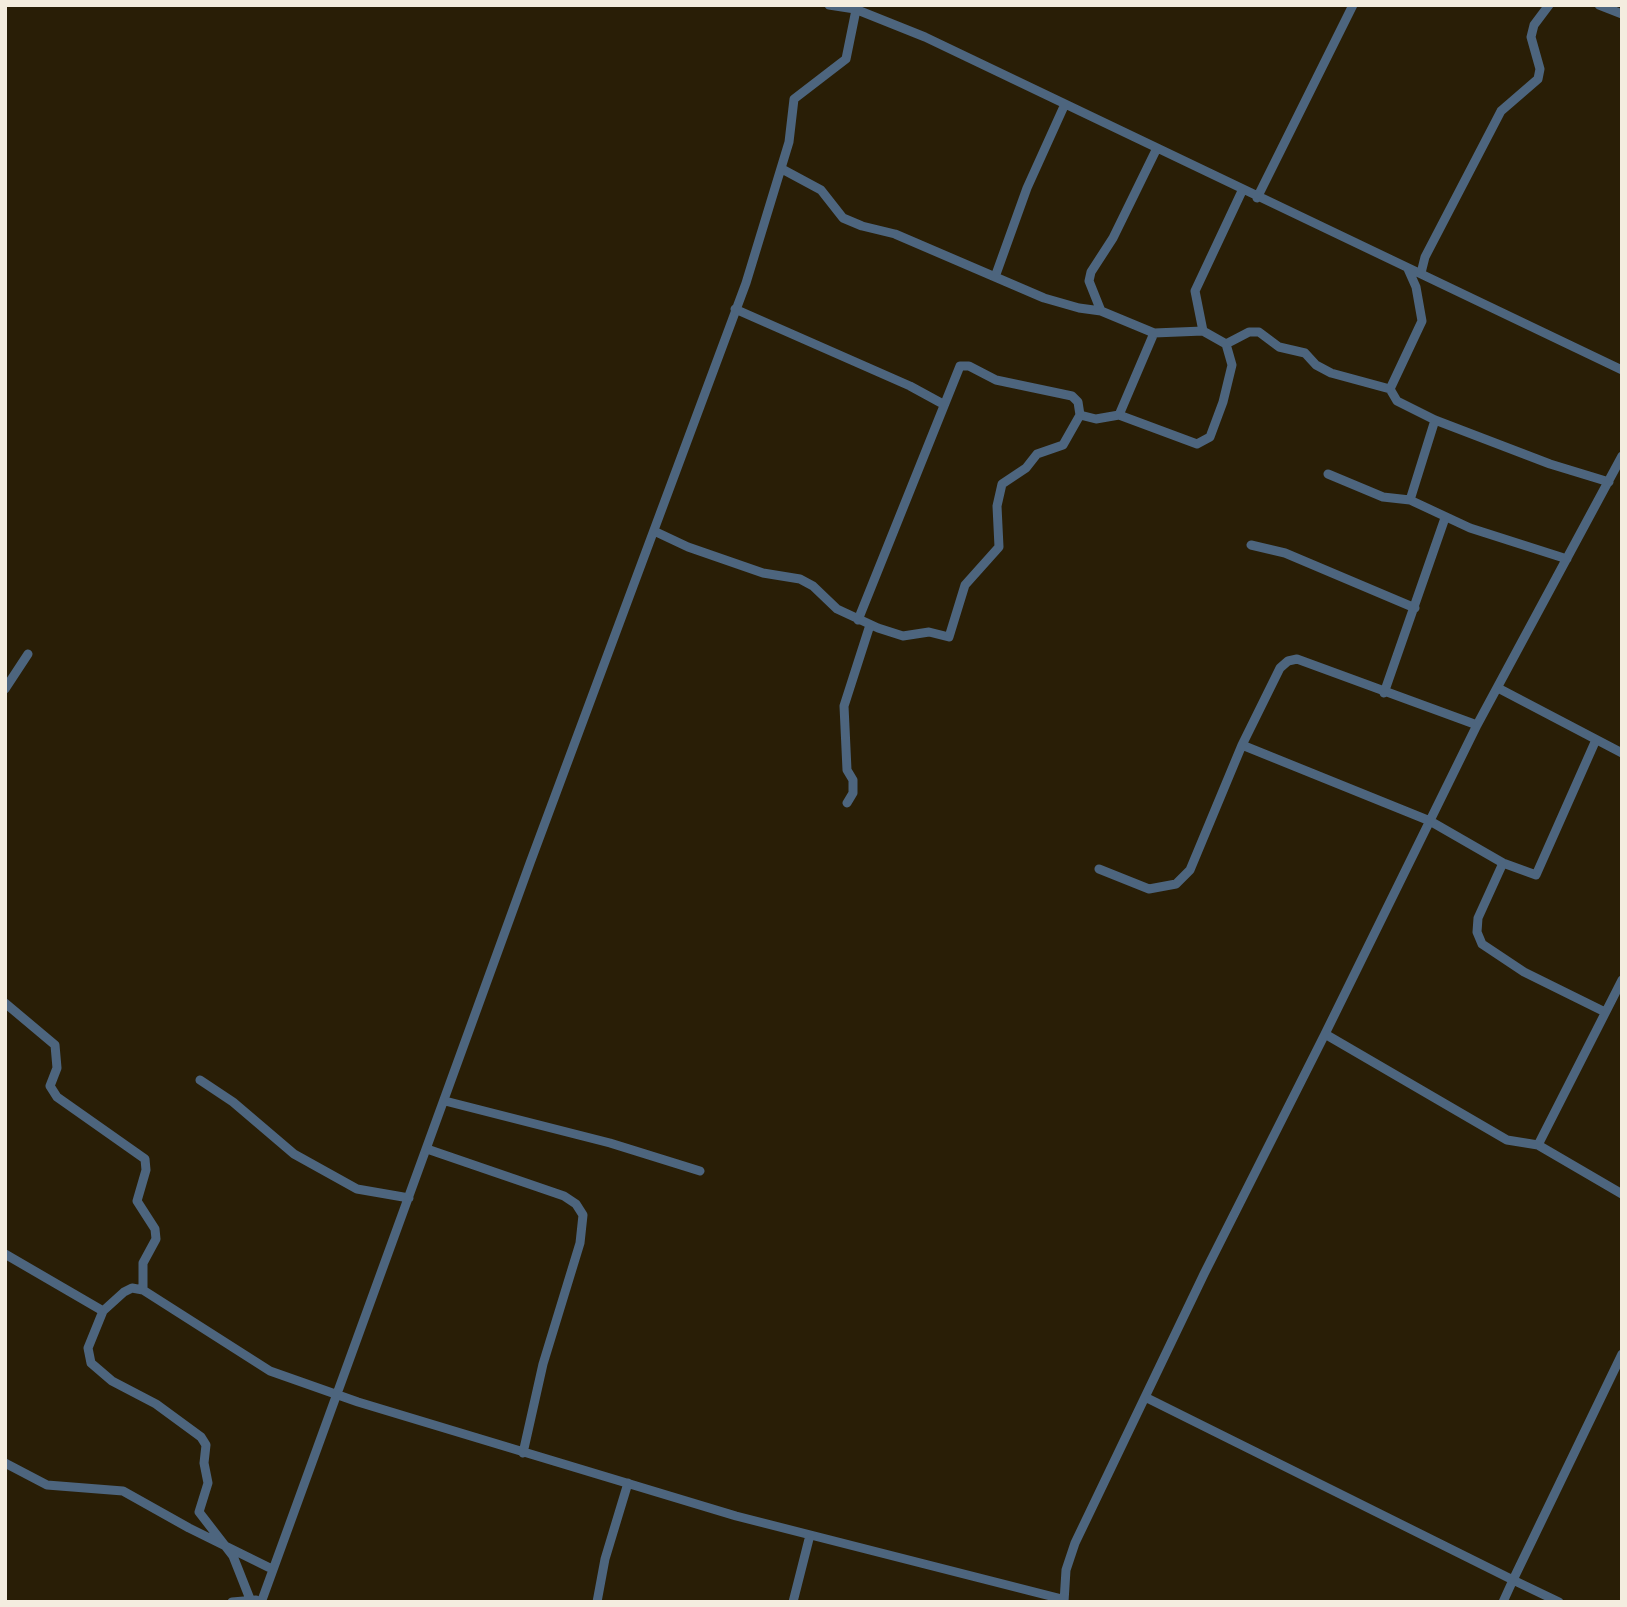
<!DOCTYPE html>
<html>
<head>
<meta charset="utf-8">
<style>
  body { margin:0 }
  #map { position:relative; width:1627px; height:1607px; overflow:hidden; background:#291e06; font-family:Figtree,sans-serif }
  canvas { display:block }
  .frame { position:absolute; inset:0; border:7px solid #f4eddf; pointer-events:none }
</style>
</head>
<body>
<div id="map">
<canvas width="1627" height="1607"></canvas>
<div class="frame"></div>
</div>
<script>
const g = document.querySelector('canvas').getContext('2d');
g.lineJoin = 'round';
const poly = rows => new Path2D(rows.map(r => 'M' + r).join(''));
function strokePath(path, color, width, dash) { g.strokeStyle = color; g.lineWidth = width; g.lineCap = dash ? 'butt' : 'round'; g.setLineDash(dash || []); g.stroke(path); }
strokePath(poly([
  [829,5,855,9,925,37,1622,370],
  [1599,5,1622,14],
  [782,169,821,190,843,218,862,226,895,234,1044,298,1079,308,1101,311,1154,333,1203,331,1226,344,1249,332,1259,332,1279,347,1305,353,1316,365,1331,373,1390,389,1422,321,1416,287,1408,269],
  [1257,198,1353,5],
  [1421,273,1425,257,1501,111,1538,79,1540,69,1531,37,1534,25,1549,5],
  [995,277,1027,188,1065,104],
  [735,309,910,386,943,404],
  [1101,311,1089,281,1091,272,1113,238,1157,148],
  [1203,331,1195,291,1242,191],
  [1390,389,1397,401,1435,420,1550,464,1609,482],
  [1119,415,1154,333],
  [1622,456,1477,725,1325,1034,1507,1140,1538,1145,1622,1194],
  [1328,474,1383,497,1410,500,1470,528,1567,559],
  [1410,500,1435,420],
  [654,531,688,547,763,573,800,579,813,586,837,609,878,628,903,636,929,632,949,637,965,585,999,547,997,506,1002,484,1026,468,1037,454,1063,445,1080,415],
  [1251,545,1285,553,1415,608],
  [858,620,960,366,969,366,996,380,1072,396,1078,402,1080,415,1096,419,1119,415,1197,444,1210,437,1223,402,1232,365,1226,344],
  [1498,688,1622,753],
  [5,689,28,654],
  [1384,693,1445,518],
  [1242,745,1280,668,1288,661,1297,659,1477,725],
  [847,803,853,793,853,780,847,770,844,706,870,625],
  [1503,863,1478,918,1477,932,1482,944,1524,972,1605,1012],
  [1099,869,1149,889,1176,884,1190,870,1242,745,1430,821,1503,863,1536,875,1595,742],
  [5,1003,55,1045,57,1068,50,1086,57,1097,145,1159,146,1170,137,1201,155,1229,156,1239,143,1263,143,1290],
  [200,1080,233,1102,294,1154,357,1189,409,1198],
  [445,1101,610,1143,700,1171],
  [1538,1145,1622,980],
  [427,1149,564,1196,576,1204,583,1215,580,1243,543,1364,523,1453],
  [5,1254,103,1311,124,1292,132,1288,143,1290,270,1371,358,1402,736,1516,1062,1599],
  [103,1311,88,1348,91,1363,112,1381,156,1404,201,1437,206,1445,204,1463,208,1483,199,1512,233,1556,250,1599],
  [1145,1397,1513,1580,1503,1602],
  [5,1463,47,1485,123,1491,189,1528,272,1569],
  [262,1600,530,863,746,283,789,142,794,99,846,59,857,5],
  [232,1602,256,1600],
  [597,1602,605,1559,628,1483],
  [793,1602,810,1535],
  [1064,1602,1066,1570,1075,1543,1204,1274,1325,1034],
  [1559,1602,1513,1580,1622,1354]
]), '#4d657e', 9);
</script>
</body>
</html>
